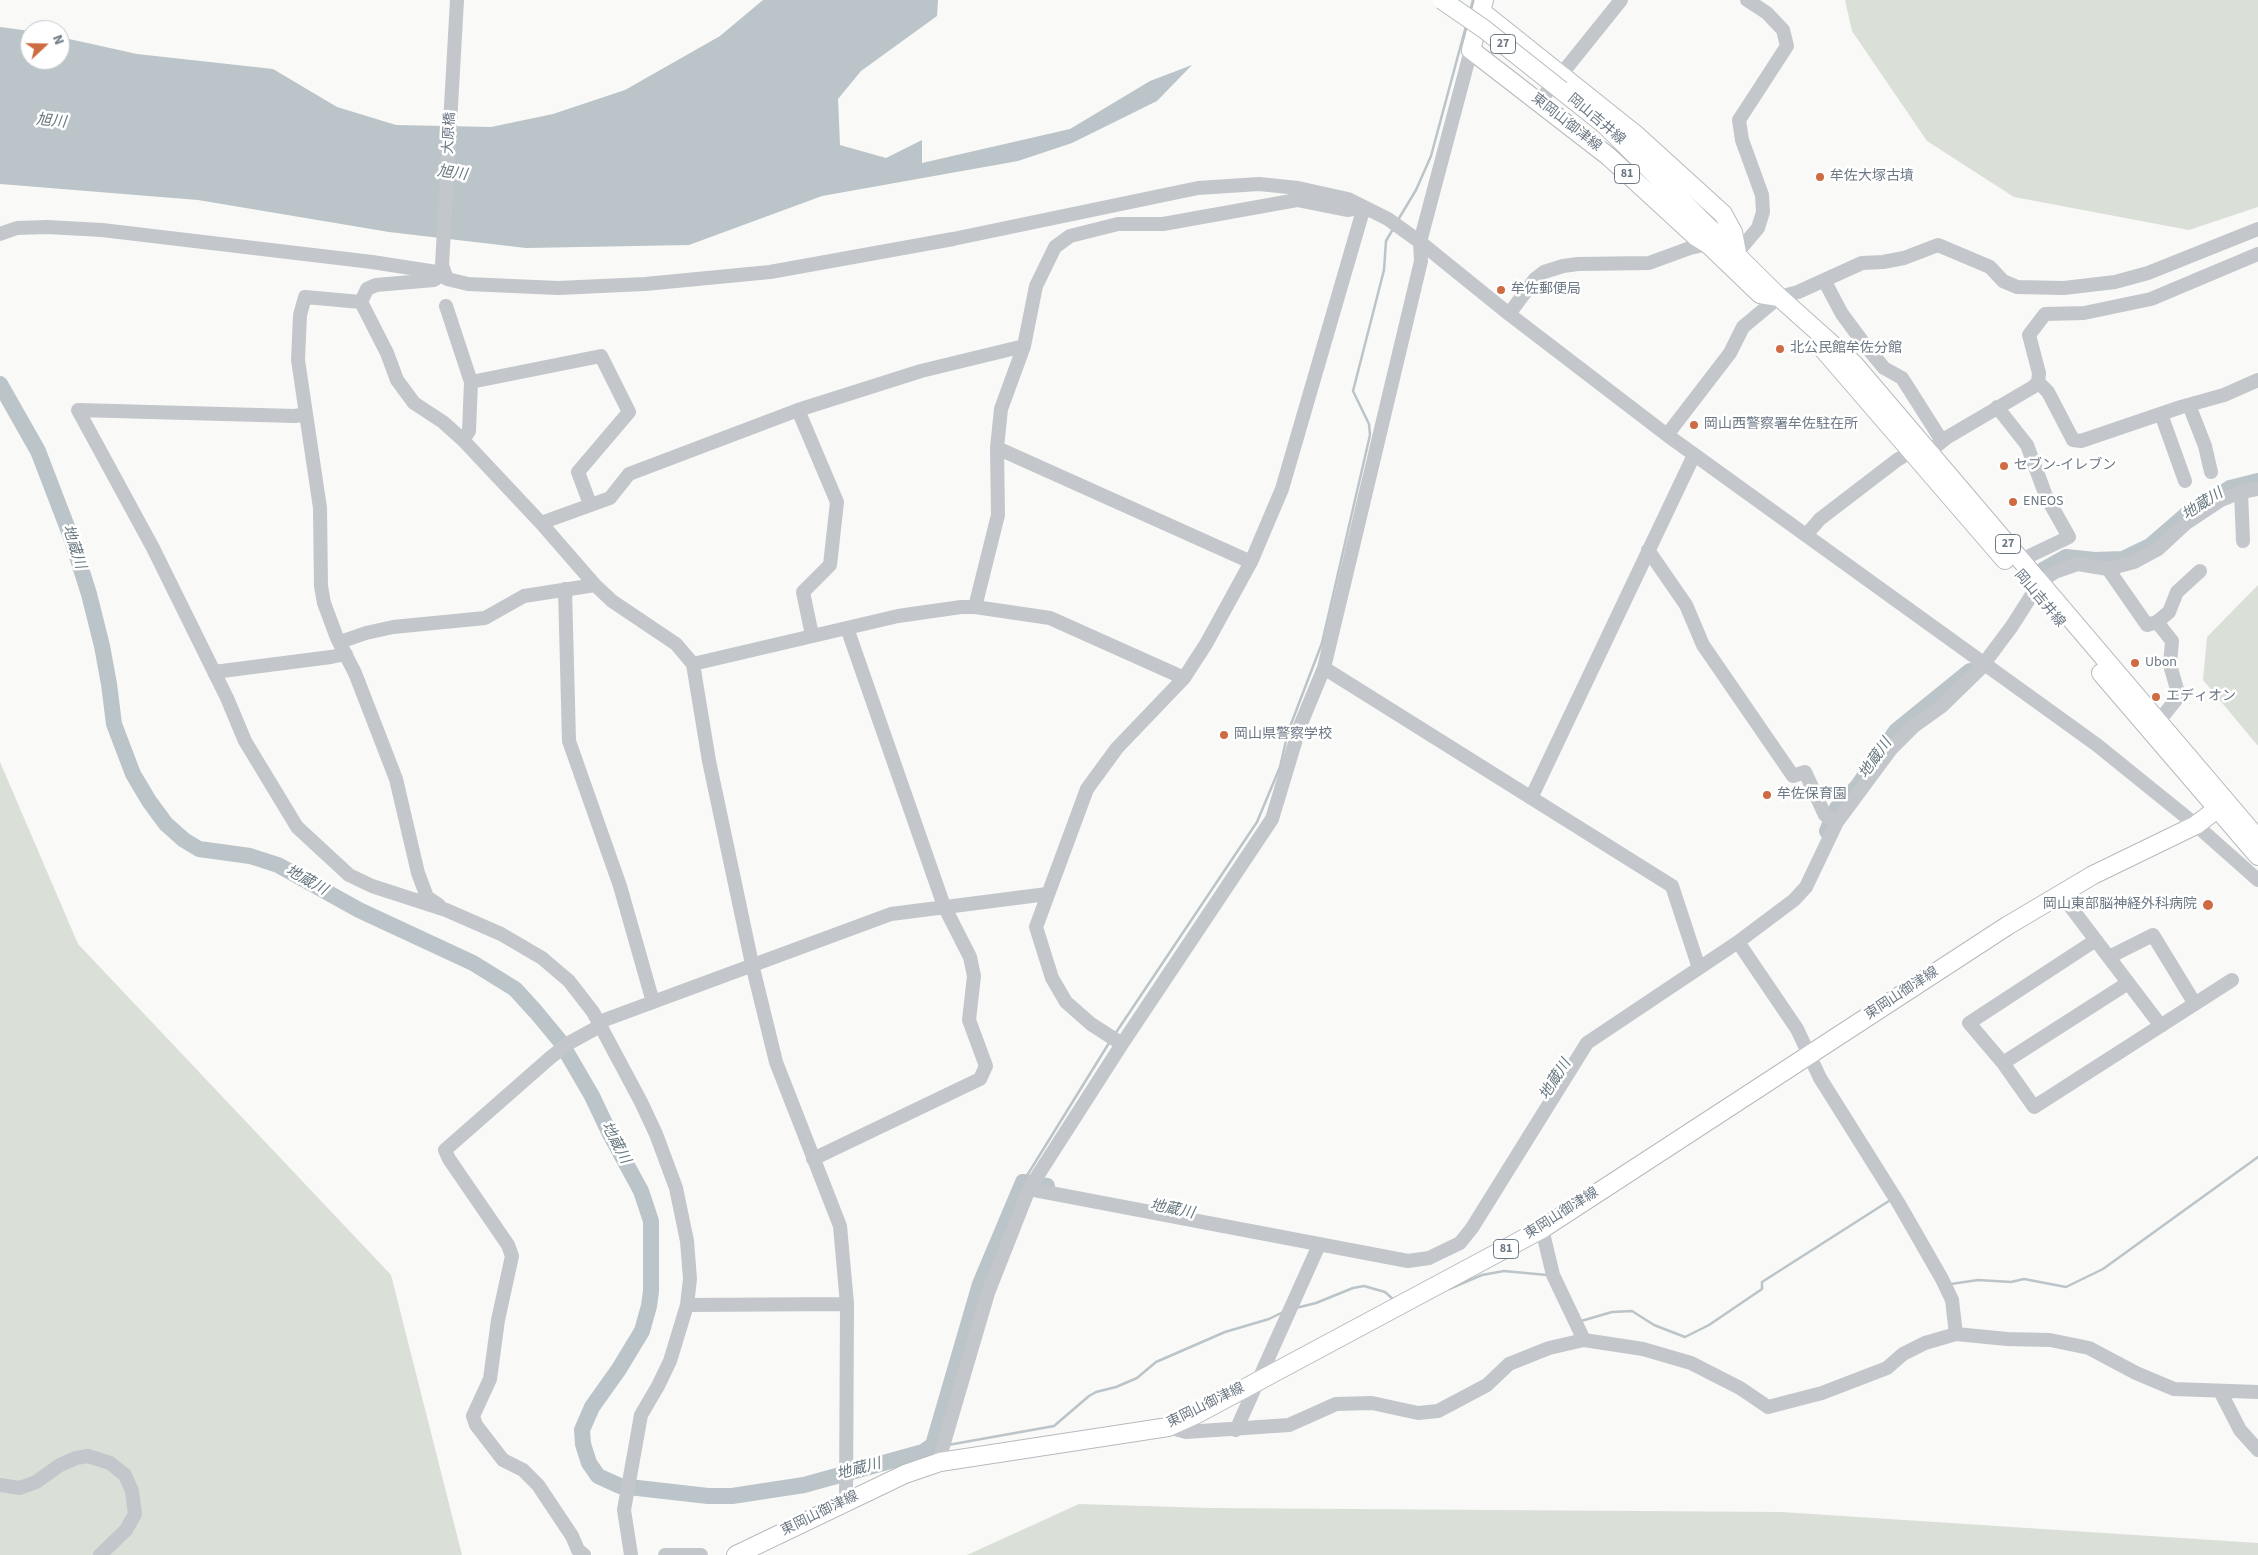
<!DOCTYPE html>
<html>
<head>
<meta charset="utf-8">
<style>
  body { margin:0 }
  #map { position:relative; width:2258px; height:1555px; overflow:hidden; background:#f9f9f7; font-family:"Source Sans 3",sans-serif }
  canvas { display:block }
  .north { position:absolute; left:20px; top:20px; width:50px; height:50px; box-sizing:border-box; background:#fff; border:1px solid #c4c9ce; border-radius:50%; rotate:69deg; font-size:14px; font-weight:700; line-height:20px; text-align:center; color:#6c7884 }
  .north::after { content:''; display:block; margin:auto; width:18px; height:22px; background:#ce6b42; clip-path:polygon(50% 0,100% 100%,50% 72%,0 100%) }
</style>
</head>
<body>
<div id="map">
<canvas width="2258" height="1555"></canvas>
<div class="north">N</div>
</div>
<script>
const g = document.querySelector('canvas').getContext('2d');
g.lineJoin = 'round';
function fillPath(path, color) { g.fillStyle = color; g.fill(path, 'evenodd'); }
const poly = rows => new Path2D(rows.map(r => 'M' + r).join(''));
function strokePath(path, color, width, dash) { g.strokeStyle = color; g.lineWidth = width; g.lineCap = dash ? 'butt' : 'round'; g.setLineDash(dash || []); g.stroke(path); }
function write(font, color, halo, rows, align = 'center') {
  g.font = font + ' "Source Sans 3","Noto Sans JP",sans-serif'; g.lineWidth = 5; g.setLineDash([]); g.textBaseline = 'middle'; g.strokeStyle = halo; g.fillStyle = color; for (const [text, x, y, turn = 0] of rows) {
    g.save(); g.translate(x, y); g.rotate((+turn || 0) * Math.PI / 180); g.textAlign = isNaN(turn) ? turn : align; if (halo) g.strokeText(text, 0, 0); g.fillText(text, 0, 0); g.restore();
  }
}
fillPath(poly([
  [1845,0,2258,0,2258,207,2189,230,2014,197,1927,141,1852,31],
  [2258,585,2258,746,2203,680,2207,637],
  [0,762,78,944,391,1275,462,1555,0,1555],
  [1079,1504,1208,1508,1781,1512,2258,1543,2258,1555,967,1555]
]), '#dadfd8');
fillPath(poly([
  [763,0,938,0,937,16,861,71,838,99,840,145,886,158,922,140,922,163,1070,129,1150,81,1192,65,1157,101,1072,143,1018,161,822,196,689,245,526,248,389,232,198,200,0,184,0,27,30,31,30,60,60,60,60,37,137,54,273,69,337,107,396,125,491,127,553,114,625,90,720,36]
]), '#bbc4c8');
strokePath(poly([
  [1470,11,1473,0],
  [1398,220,1416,190,1431,156,1466,26],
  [1115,1034,1257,822,1280,767,1288,732,1322,643,1370,435,1369,424,1353,391,1384,270,1386,241,1393,229],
  [1023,1182,1109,1043],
  [1951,1284,1978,1280,2011,1282,2024,1279,2066,1287,2103,1269,2258,1157],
  [1449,1289,1482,1275,1504,1271,1547,1275],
  [1296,1308,1316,1303,1353,1288,1364,1286,1385,1292,1394,1300],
  [1581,1321,1612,1312,1632,1311,1654,1325,1685,1337,1709,1325,1762,1289,1762,1282,1892,1199],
  [948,1445,1054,1426,1089,1396,1096,1392,1116,1387,1137,1378,1156,1362,1225,1332,1269,1319,1283,1312]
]), '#bbc4c8', 2.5);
strokePath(poly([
  [0,384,38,451,71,537,89,594,102,646,109,684,114,724,133,774,149,801,166,824,184,840,199,849,250,856,278,865,359,910,473,963,515,989,536,1012,560,1041,592,1096,610,1134,641,1191,651,1221,651,1291,649,1306,642,1331,619,1369,592,1407,582,1430,583,1444,589,1463,598,1476,620,1486,708,1496,732,1496,804,1485,923,1452,933,1445,980,1284,1023,1182,1047,1186],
  [2043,570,2066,557,2095,560,2123,559,2150,546,2187,514,2230,488,2258,481],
  [1827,831,1837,808,1857,787,1896,731,1970,671]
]), '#bbc4c8', 16);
const major = poly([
  [1484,0,1471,50,1608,156,1695,236,1708,244,1760,294,1779,297],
  [1481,11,1635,134,1723,214,1733,232,1737,253],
  [1561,90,1605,125,1779,297,1854,364,2258,839],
  [1823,349,2005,560],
  [2101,673,2258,856],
  [736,1555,905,1474,940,1462,1168,1427,1195,1415,1542,1229,2007,926,2093,875,2196,825,2226,802]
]);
strokePath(major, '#b7babe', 20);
strokePath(poly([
  [457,0,442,265,447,279,468,284,558,288,645,284,770,272,953,239,1198,188,1259,184,1298,188,1348,199,1388,219,1420,242,1509,314,1667,435,2097,745,2196,825,2258,880],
  [1539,102,1621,0],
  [0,234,17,228,47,227,102,230,372,262,443,273],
  [1737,253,1758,228,1763,212,1762,195,1742,140,1739,120,1787,46,1783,30,1767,13,1747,0],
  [1824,280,1842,314,1865,345,1884,368,1902,378,1942,441],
  [361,302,387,353,397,380,414,403,443,422,463,440,541,523,595,585,612,601,676,644,693,664,709,761,752,964,776,1062,840,1226,847,1304,846,1501],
  [361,302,305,297,300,315,298,360,320,508,321,586,324,603,337,638,355,673,396,779,418,873,427,897,439,905],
  [361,302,367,289,376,285,434,280,443,274],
  [446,306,471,382,469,431,463,440],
  [1509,314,1535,279,1544,272,1563,266,1578,264,1649,263,1690,248,1708,244,1712,239],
  [471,382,601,356,629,412,578,472,590,504],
  [2038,382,2048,392,2073,440,2081,441,2181,407,2224,395,2258,380],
  [2189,405,2205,446,2211,472],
  [1997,407,2027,445,2046,496,2069,537,2021,560],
  [798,410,837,502,830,565,803,592,812,635],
  [306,414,295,416,78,410,153,548,227,698,245,741,297,827,349,875,372,886,446,910,501,934,542,958,569,981,593,1012,641,1102,656,1134,676,1188,687,1241,690,1279,687,1305,670,1361,658,1386,641,1415,624,1510,631,1555],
  [2161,414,2185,481],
  [1667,435,1730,353,1743,327,1779,297,1798,292,1862,263,1883,262,1904,258,1938,245,1990,267,2003,281,2017,287,2064,288,2115,282,2148,273,2258,229],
  [997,448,1251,562],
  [1923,457,1946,438,2033,387,2038,382,2039,373,2029,335,2045,314,2084,313,2151,299,2258,254],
  [2241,492,2243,541],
  [541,523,610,498,629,474,798,410,921,371,1024,346],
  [1806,535,1820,519,1897,460,1919,447],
  [1648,550,1686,605,1703,645,1793,776,1805,772,1825,815,1837,822],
  [2108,569,2147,625,2157,622,2169,612,2177,592,2200,571],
  [565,589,569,741,620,886,653,1002],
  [975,607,998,515,997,448,1001,409,1024,346,1036,286,1055,247,1070,236,1118,224,1163,224,1297,200,1347,210,1364,207],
  [2157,622,2172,641,2170,665,2179,696,2158,722],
  [340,642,366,633,393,627,485,618,524,596,595,585],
  [693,664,898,616,961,607,975,607,1050,618,1184,678],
  [1324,668,1672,886,1699,968],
  [214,672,331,657,346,654],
  [1531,798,1694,455],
  [2060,893,2161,1026],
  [2096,940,1969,1023,2003,1063,2034,1107,2232,980],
  [1738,942,1797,1029,1820,1078,1899,1204,1942,1279,1952,1300,1956,1334],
  [2109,957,2153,935,2195,1004],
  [599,1022,891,914,1047,894],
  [1122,1044,1091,1024,1066,1002,1052,978,1036,927,1087,789,1117,748,1184,678,1206,644,1251,562,1282,489,1364,207],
  [2003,1063,2128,983],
  [813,1159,980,1079,986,1066,969,1020,974,976,970,957,944,906,847,628],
  [1029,1189,1408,1261,1429,1258,1460,1243,1472,1228,1587,1043,1738,942,1794,900,1806,887,1837,822,1891,749,1914,726,1942,706,1980,669,2012,626,2040,582,2055,572,2078,564,2108,569,2134,562,2158,549,2185,524,2221,500,2241,492,2258,489],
  [1542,1229,1553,1275,1584,1340],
  [687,1305,847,1304],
  [2220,1391,2240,1430,2258,1450],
  [1168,1427,1186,1432,1289,1425,1336,1404,1372,1403,1418,1413,1438,1411,1487,1385,1509,1364,1549,1348,1584,1340,1643,1349,1691,1363,1740,1388,1768,1407,1822,1393,1887,1368,1903,1354,1925,1343,1956,1334,2007,1339,2050,1340,2089,1348,2136,1373,2174,1389,2258,1392],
  [1236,1430,1319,1245],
  [940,1462,941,1453,988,1293,1029,1189,1122,1044,1272,819,1300,726,1324,668,1421,261,1420,242,1471,50],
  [0,1485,20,1488,36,1482,60,1465,76,1458,88,1456,110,1463,125,1475,132,1491,135,1514,126,1530,100,1555],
  [584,1555,578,1550,572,1536,538,1485,523,1470,503,1460,476,1425,473,1416,490,1379,498,1320,512,1256,508,1245,449,1159,445,1150,551,1057,569,1043,600,1026],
  [665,1555,701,1555]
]), '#c3c6ca', 14);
strokePath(major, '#fff', 18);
const majorBridge = poly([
  [1442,0,1484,29,1561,90]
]);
strokePath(majorBridge, '#b7babe', 20, []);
strokePath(majorBridge, '#fff', 18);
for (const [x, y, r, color] of [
  [1820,177,5,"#ce6b42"],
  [1501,290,5,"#ce6b42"],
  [1780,349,5,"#ce6b42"],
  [1694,425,5,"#ce6b42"],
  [2004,466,5,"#ce6b42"],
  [2013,502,5,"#ce6b42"],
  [2135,663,5,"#ce6b42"],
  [2156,697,5,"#ce6b42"],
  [1224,735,5,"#ce6b42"],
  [1767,795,5,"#ce6b42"],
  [2208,905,6,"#ce6b42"]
]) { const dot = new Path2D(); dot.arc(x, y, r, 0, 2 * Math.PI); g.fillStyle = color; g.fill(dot); strokePath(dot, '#fff', 2); }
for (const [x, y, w] of [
  [1503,44,25],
  [1627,174,25],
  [2008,544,25],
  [1506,1249,25]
]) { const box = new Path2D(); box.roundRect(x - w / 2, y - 9.5, w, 19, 4); g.fillStyle = '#fff'; g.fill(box); strokePath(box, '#6c7884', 1); }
write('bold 12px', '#6c7884', null, [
  ["27",1503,44],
  ["81",1627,174],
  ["27",2008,544],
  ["81",1506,1249]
]);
write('14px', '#6c7884', '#fff', [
  ["岡山吉井線",1596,120,40],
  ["東岡山御津線",1566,123,38],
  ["大原橋",450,133,-87],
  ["岡山吉井線",2039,599,50],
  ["東岡山御津線",1902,994,-33],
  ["東岡山御津線",1562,1214,-32],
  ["東岡山御津線",1206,1406,-26],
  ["東岡山御津線",820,1514,-26]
]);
write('14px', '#6c7884', '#fff', [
  ["牟佐大塚古墳",1830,177],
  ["牟佐郵便局",1511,290],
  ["北公民館牟佐分館",1790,349],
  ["岡山西警察署牟佐駐在所",1704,425],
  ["セブン-イレブン",2014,466],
  ["ENEOS",2023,502],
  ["Ubon",2145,663],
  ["エディオン",2166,697],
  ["岡山県警察学校",1234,735],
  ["牟佐保育園",1777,795],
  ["岡山東部脳神経外科病院",2197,905,"right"]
], 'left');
write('italic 15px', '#67777f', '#fff', [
  ["旭川",51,122,6],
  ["旭川",452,174,8],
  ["地蔵川",2203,505,-33],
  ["地蔵川",73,547,72],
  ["地蔵川",1876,759,-55],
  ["地蔵川",306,881,29],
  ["地蔵川",1556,1080,-58],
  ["地蔵川",615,1143,62],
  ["地蔵川",1172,1210,11],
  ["地蔵川",859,1470,-15]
]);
</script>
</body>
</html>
